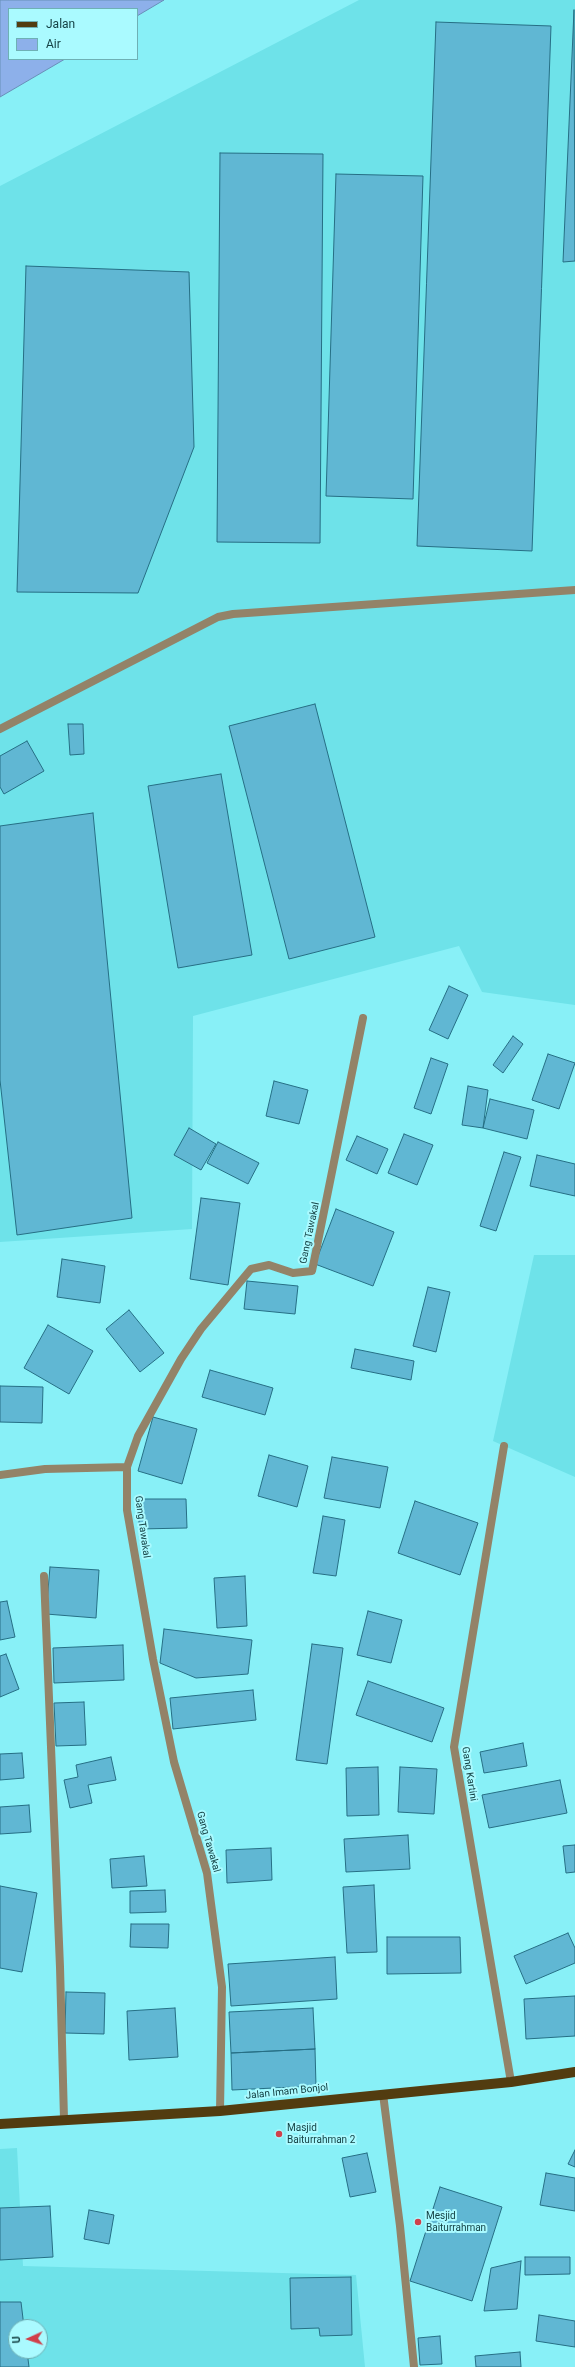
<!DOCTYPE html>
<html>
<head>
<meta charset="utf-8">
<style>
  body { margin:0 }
  #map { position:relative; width:575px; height:2367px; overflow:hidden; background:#88f0f7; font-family:Roboto,sans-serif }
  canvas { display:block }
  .legend { position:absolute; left:8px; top:8px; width:130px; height:52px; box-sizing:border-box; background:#aafaff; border:1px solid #6eb0b5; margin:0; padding:5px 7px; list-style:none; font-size:12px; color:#154245 }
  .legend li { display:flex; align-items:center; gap:8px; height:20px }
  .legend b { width:20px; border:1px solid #6eb0b5 }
  .north { position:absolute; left:8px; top:2319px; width:40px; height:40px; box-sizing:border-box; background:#aafaff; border:1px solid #6eb0b5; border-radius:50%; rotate:267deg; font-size:11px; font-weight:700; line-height:16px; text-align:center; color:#154245 }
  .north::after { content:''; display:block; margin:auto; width:14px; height:18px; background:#d0404b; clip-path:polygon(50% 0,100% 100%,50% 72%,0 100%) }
</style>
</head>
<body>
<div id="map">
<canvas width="575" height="2367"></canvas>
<ul class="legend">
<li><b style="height:5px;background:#523c10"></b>Jalan</li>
<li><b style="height:11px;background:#8db0ea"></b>Air</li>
</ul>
<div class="north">U</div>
</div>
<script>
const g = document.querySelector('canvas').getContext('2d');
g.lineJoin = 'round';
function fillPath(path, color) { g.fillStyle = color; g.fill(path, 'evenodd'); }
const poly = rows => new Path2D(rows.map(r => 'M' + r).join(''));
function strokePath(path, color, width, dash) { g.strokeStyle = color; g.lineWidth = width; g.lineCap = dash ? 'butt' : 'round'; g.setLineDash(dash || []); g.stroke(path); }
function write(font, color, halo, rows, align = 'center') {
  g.font = font + ' Roboto,sans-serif'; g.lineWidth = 4; g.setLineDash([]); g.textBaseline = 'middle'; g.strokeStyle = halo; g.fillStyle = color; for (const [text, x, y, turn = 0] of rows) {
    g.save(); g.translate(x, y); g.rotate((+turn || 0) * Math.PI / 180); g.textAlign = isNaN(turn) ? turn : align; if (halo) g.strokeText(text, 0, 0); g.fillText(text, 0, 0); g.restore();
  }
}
fillPath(poly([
  [359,0,575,0,575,1005,482,992,459,946,193,1016,192,1229,0,1242,0,186],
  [534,1255,575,1255,575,1477,493,1441],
  [17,2148,23,2266,356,2275,365,2367,0,2367,0,2149],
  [16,2327,40,2327,40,2351,16,2351]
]), '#6ee2e9');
const water = poly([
  [0,0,164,0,137,16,137,9,9,9,9,59,65,59,0,97,0,0]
]);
fillPath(water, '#8db0ea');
strokePath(water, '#698fb8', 1);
const building = poly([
  [574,10,575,261,563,262,574,10],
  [436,22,551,26,532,551,417,546,436,22],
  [220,153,323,154,320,543,217,542,220,153],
  [336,174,423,176,413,499,326,496,336,174],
  [26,266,189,272,194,447,138,593,17,592,26,266],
  [315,704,375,937,289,959,229,726,315,704],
  [68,724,83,724,84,754,70,755,68,724],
  [27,741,44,771,4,794,0,787,0,756,27,741],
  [221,774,252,955,178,968,148,786,221,774],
  [93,813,132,1218,17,1235,0,1080,0,826,93,813],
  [449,986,468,995,448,1039,429,1030,449,986],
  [513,1036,523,1044,503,1073,493,1065,513,1036],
  [548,1054,575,1063,559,1109,532,1100,548,1054],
  [431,1058,448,1064,431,1114,414,1108,431,1058],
  [274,1081,308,1090,299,1124,266,1116,274,1081],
  [468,1086,488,1090,483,1128,462,1125,468,1086],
  [490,1099,534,1110,527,1139,483,1128,490,1099],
  [189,1128,216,1144,201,1170,174,1155,189,1128],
  [404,1134,433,1145,417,1185,388,1173,404,1134],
  [357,1136,388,1149,377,1174,346,1160,357,1136],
  [218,1142,259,1163,248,1184,207,1163,218,1142],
  [504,1152,521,1157,496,1231,480,1226,504,1152],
  [537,1155,575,1164,575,1196,530,1186,537,1155],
  [201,1198,240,1203,228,1285,190,1279,201,1198],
  [336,1209,394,1232,373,1286,315,1264,336,1209],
  [62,1259,105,1266,100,1303,57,1297,62,1259],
  [247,1281,298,1286,295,1314,244,1309,247,1281],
  [428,1287,450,1292,436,1352,413,1346,428,1287],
  [129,1310,164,1353,140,1372,106,1329,129,1310],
  [48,1325,93,1351,69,1394,24,1368,48,1325],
  [355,1349,414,1361,411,1380,351,1368,355,1349],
  [210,1370,273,1388,265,1415,202,1397,210,1370],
  [0,1386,43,1387,42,1423,0,1422,0,1386],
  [153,1417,197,1429,182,1484,138,1471,153,1417],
  [269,1455,308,1466,297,1507,258,1496,269,1455],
  [332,1457,388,1467,380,1508,324,1498,332,1457],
  [139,1499,186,1499,187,1528,139,1529,139,1499],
  [415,1501,478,1523,460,1575,398,1553,415,1501],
  [323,1516,345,1520,336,1576,313,1573,323,1516],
  [50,1567,99,1570,96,1618,46,1614,50,1567],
  [245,1576,247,1626,217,1628,214,1578,245,1576],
  [7,1601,15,1637,0,1640,0,1602,7,1601],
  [368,1611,402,1620,391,1663,357,1655,368,1611],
  [164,1629,252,1640,248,1674,196,1678,160,1663,164,1629],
  [312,1644,343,1648,327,1764,296,1760,312,1644],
  [123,1645,124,1680,54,1683,53,1648,123,1645],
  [6,1654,19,1689,0,1697,0,1656,6,1654],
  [368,1681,444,1708,432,1742,356,1715,368,1681],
  [253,1690,256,1720,173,1729,170,1698,253,1690],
  [84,1702,86,1745,56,1746,54,1703,84,1702],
  [523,1743,527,1766,484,1773,480,1752,523,1743],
  [22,1753,24,1778,0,1780,0,1754,22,1753],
  [111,1757,116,1780,88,1785,92,1803,70,1808,64,1780,78,1777,76,1765,111,1757],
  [378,1767,379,1815,347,1816,346,1768,378,1767],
  [400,1767,437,1769,434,1814,398,1812,400,1767],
  [560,1780,567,1813,489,1828,482,1795,560,1780],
  [29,1805,31,1832,0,1834,0,1807,29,1805],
  [408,1835,410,1869,346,1872,344,1839,408,1835],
  [575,1845,575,1872,566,1873,563,1846,575,1845],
  [271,1848,272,1880,227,1883,226,1850,271,1848],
  [144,1856,147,1886,112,1888,110,1859,144,1856],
  [374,1885,377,1952,347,1953,343,1887,374,1885],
  [0,1886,37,1893,22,1972,0,1968,0,1886],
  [165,1890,166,1912,130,1913,130,1891,165,1890],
  [131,1924,169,1924,168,1948,130,1947,131,1924],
  [568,1933,575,1948,575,1963,526,1984,514,1956,568,1933],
  [387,1937,460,1937,461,1973,387,1974,387,1937],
  [335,1957,337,1999,231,2006,228,1964,335,1957],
  [66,1992,105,1993,104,2034,65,2033,66,1992],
  [575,1996,575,2036,526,2039,524,1999,575,1996],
  [175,2008,178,2057,129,2060,127,2011,175,2008],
  [313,2008,315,2049,231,2053,229,2012,313,2008],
  [315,2049,316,2086,232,2090,231,2053,315,2049],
  [575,2150,575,2167,568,2164,575,2150],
  [367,2153,376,2192,350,2197,342,2158,367,2153],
  [546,2173,575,2178,575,2211,540,2205,546,2173],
  [440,2187,502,2207,472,2301,410,2281,440,2187],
  [50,2206,53,2257,0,2260,0,2208,50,2206],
  [89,2210,114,2215,109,2244,84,2239,89,2210],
  [525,2257,570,2257,570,2274,525,2275,525,2257],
  [521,2261,517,2309,484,2311,491,2268,521,2261],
  [351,2277,352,2335,320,2336,319,2328,291,2329,290,2278,351,2277],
  [0,2302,21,2302,24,2327,16,2327,16,2351,27,2351,29,2367,0,2367,0,2302],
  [539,2315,575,2321,575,2347,536,2341,539,2315],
  [440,2336,442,2364,420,2365,418,2338,440,2336],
  [520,2352,521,2367,476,2367,475,2356,520,2352]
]);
fillPath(building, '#60b7d3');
strokePath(building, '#266f85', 1);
strokePath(poly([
  [0,729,218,617,233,614,575,590],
  [504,1446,454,1747,511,2082],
  [0,1475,45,1469,127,1467],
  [44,1576,60,1967,64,2119],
  [383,2094,400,2226,414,2367],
  [220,2111,222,1987,207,1873,174,1762,153,1659,127,1510,127,1467,138,1436,181,1359,201,1329,251,1269,269,1265,293,1273,312,1271,363,1018]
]), '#938368', 8);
strokePath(poly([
  [0,2124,220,2111,511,2082,575,2072]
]), '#523c10', 10);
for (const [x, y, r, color] of [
  [279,2134,4,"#d0404b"],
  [418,2222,4,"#d0404b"]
]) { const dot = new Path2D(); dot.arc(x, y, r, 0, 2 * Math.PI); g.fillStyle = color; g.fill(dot); strokePath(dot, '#aafaff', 1.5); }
write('10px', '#154245', '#aafaff', [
  ["Gang Tawakal",310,1233,-78],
  ["Gang Tawakal",142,1527,82],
  ["Gang Kartini",469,1774,81],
  ["Gang Tawakal",208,1842,74],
  ["Jalan Imam Bonjol",287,2092,-6]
]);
write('10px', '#154245', '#aafaff', [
  ["Masjid",287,2128],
  ["Baiturrahman 2",287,2140],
  ["Mesjid",426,2216],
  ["Baiturrahman",426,2228]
], 'left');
</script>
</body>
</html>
